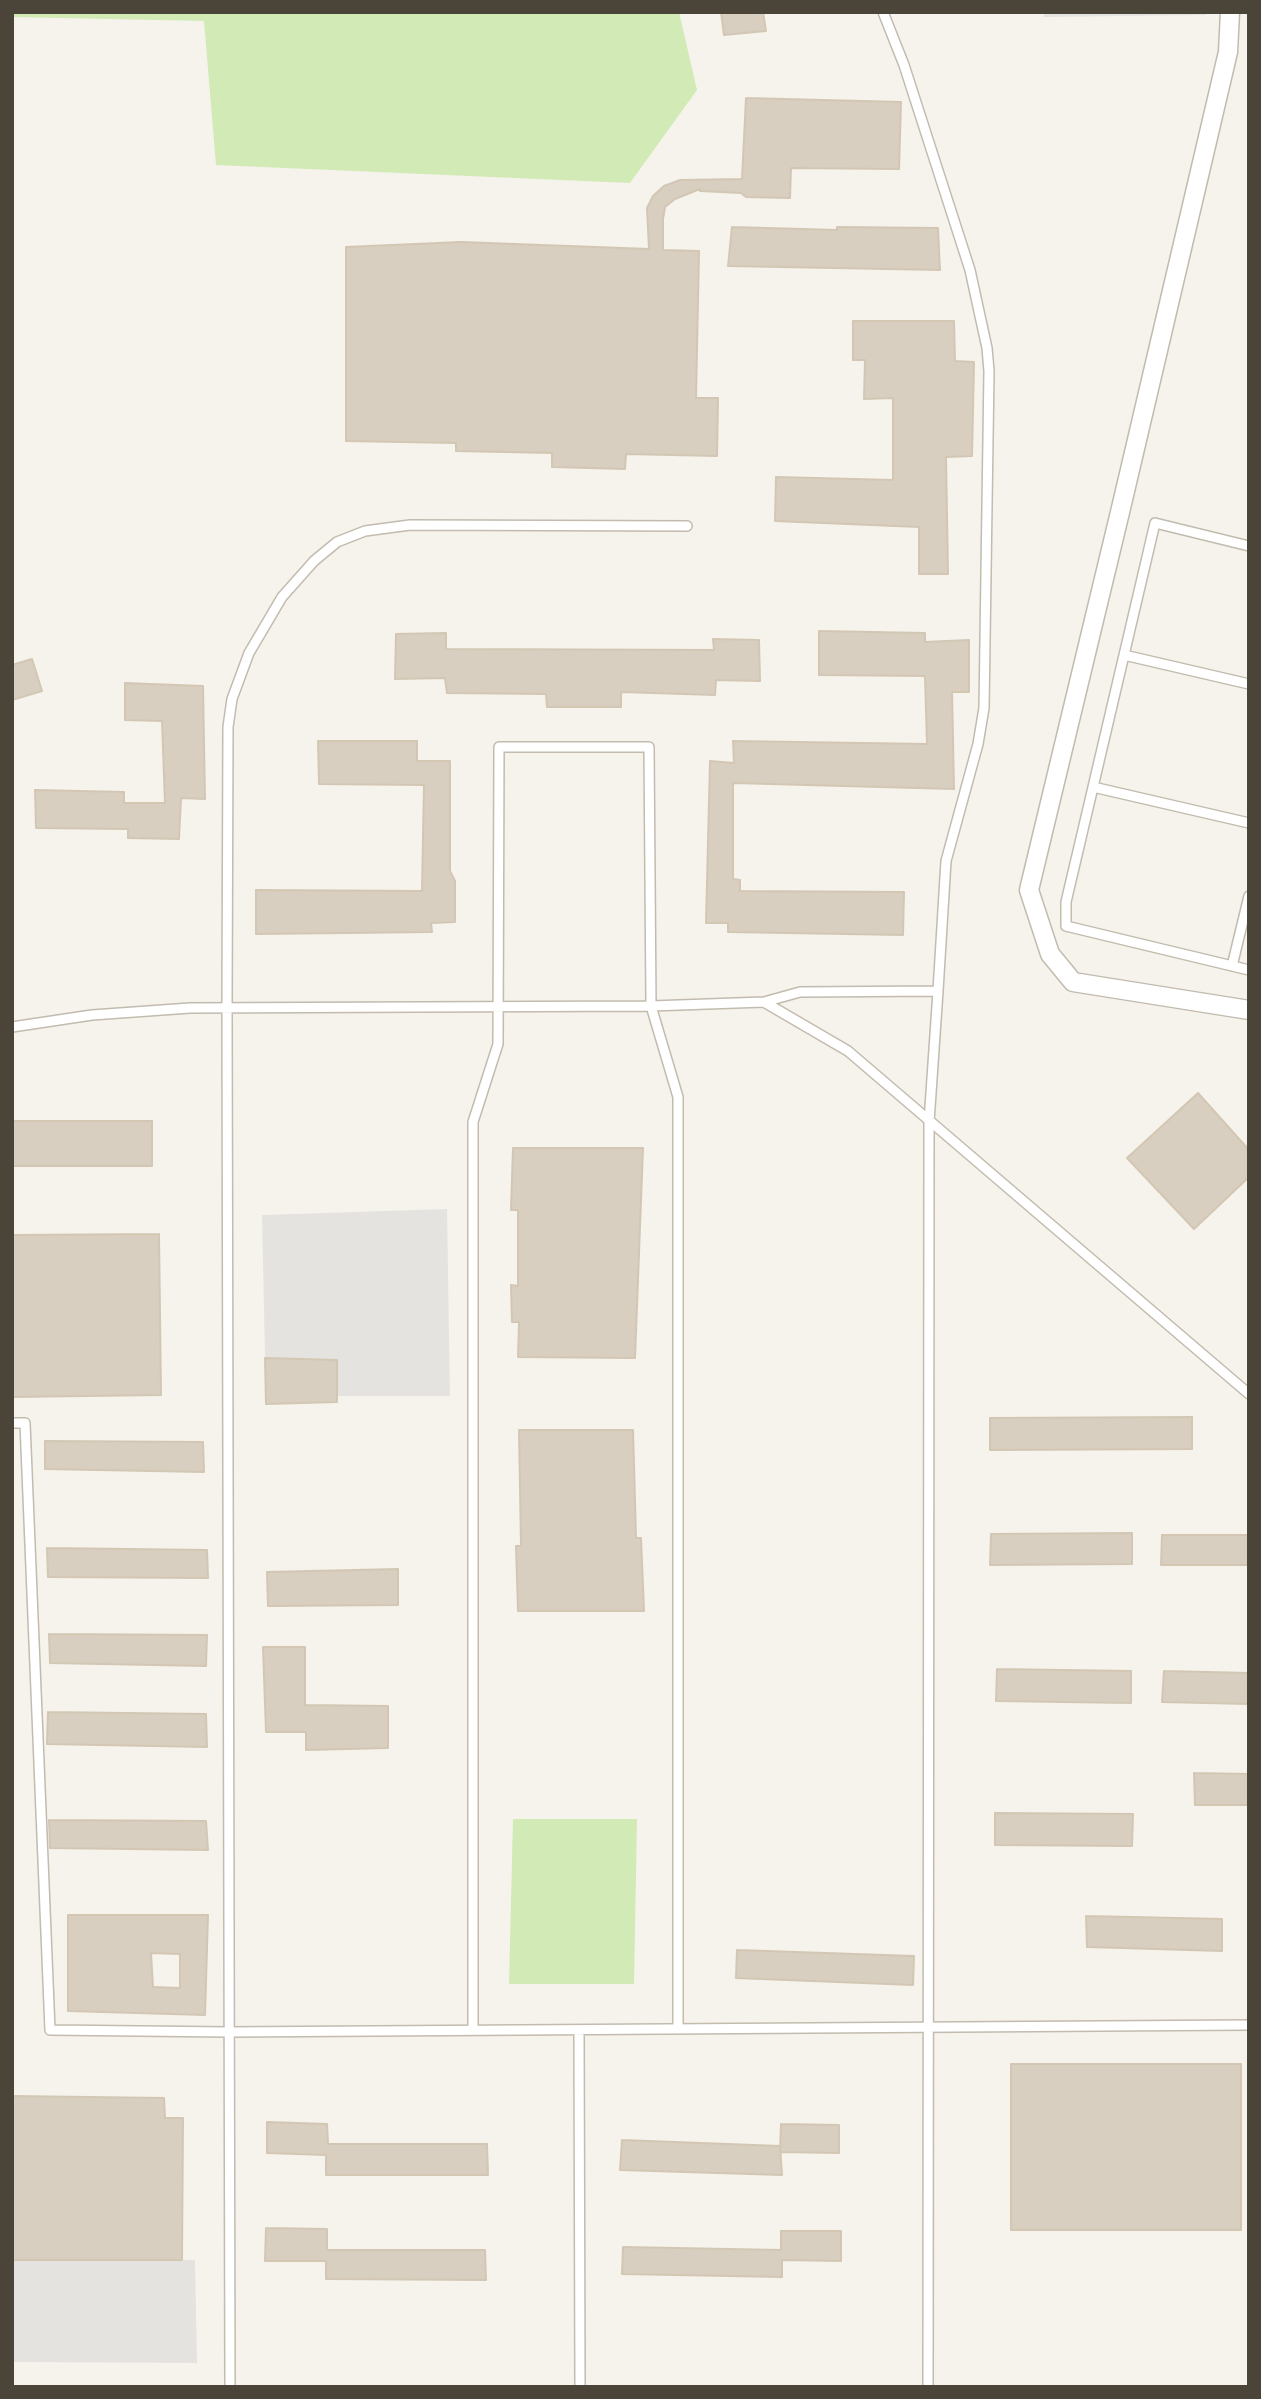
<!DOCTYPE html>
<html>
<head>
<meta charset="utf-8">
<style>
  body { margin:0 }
  #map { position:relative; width:1261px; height:2399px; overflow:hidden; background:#f6f3ec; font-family:"Space Grotesk",sans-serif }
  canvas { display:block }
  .frame { position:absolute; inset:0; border:14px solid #4b4439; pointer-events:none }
</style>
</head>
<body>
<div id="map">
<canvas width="1261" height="2399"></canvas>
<div class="frame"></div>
</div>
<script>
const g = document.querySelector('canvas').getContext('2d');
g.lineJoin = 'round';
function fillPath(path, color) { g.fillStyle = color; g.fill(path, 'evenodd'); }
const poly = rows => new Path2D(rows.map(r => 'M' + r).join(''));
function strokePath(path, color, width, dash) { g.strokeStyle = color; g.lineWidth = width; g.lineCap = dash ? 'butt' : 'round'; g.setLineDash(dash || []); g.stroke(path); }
fillPath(poly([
  [12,12,679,12,697,90,630,183,216,165,204,21,12,17],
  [513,1819,637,1819,634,1984,509,1984]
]), '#d2eab5');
fillPath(poly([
  [1044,12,1206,12,1206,15,1044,17],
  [447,1209,450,1396,338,1396,337,1360,265,1358,262,1215],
  [12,2260,195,2260,197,2363,12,2362]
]), '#e5e3e0');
const building = poly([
  [721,12,763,12,766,31,724,35,721,12],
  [746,98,901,102,899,169,791,168,790,198,746,197,741,193,700,191,700,189,675,199,665,207,663,219,663,250,699,251,696,398,718,398,717,456,626,454,625,469,552,467,552,453,456,451,456,443,346,441,346,247,461,242,649,249,647,208,653,196,664,186,680,180,742,179,746,98],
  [732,227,837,230,837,227,938,228,940,270,728,266,732,227],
  [853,321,954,321,955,361,974,362,972,456,946,457,948,574,919,574,919,527,775,521,776,477,893,480,893,398,864,399,865,360,853,360,853,321],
  [819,631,925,633,925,642,969,640,969,692,952,692,954,789,733,783,733,879,740,880,740,891,904,892,903,935,728,932,728,923,706,923,710,761,734,763,733,741,927,744,925,676,819,675,819,631],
  [446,633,446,649,714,650,713,639,759,640,760,681,716,680,715,695,621,692,621,707,547,707,546,694,447,693,445,678,395,679,396,634,446,633],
  [32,659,42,691,12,700,12,665,32,659],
  [125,683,203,686,205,799,181,798,179,839,128,838,128,829,36,828,35,790,124,792,124,803,165,803,162,721,125,720,125,683],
  [318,741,417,741,417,761,450,761,450,871,455,881,455,922,431,923,432,932,256,934,256,890,422,891,424,785,319,784,318,741],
  [1198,1093,1249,1150,1249,1177,1194,1229,1127,1158,1198,1093],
  [12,1121,152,1121,152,1166,12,1166,12,1121],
  [513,1148,643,1148,635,1358,518,1357,519,1322,512,1322,511,1285,518,1286,518,1210,511,1210,513,1148],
  [159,1234,161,1395,12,1397,12,1235,159,1234],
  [265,1358,337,1360,337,1402,266,1404,265,1358],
  [1192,1417,1192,1449,990,1450,990,1418,1192,1417],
  [519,1430,633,1430,636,1538,641,1538,644,1611,518,1611,516,1546,521,1546,519,1430],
  [45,1441,203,1442,204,1472,45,1469,45,1441],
  [1132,1533,1132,1564,990,1565,991,1534,1132,1533],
  [1162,1535,1249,1535,1249,1565,1161,1565,1162,1535],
  [47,1548,207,1550,208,1578,48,1577,47,1548],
  [398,1569,398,1605,268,1606,267,1572,398,1569],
  [49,1634,207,1635,206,1666,50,1663,49,1634],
  [263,1647,305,1647,305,1705,388,1706,388,1748,306,1750,306,1732,266,1732,263,1647],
  [997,1669,1131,1671,1131,1703,996,1701,997,1669],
  [1164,1671,1249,1673,1249,1704,1162,1702,1164,1671],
  [48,1712,206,1714,207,1747,47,1744,48,1712],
  [1194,1773,1249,1774,1249,1805,1195,1805,1194,1773],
  [995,1813,1133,1814,1132,1846,995,1845,995,1813],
  [49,1820,206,1821,208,1850,50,1848,49,1820],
  [68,1915,208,1915,205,2015,68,2011,68,1915],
  [151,1953,180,1954,180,1988,153,1987,151,1953],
  [1086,1916,1222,1919,1222,1951,1087,1947,1086,1916],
  [737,1950,914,1956,913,1985,736,1978,737,1950],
  [1011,2064,1241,2064,1241,2230,1011,2230,1011,2064],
  [12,2096,164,2098,165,2118,183,2118,182,2260,12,2260,12,2096],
  [267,2122,327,2124,328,2144,487,2144,488,2175,326,2175,326,2155,267,2153,267,2122],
  [781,2124,839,2125,839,2153,780,2152,781,2124],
  [622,2140,780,2146,782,2175,620,2170,622,2140],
  [266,2228,327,2229,327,2250,485,2250,486,2280,326,2279,326,2261,265,2261,266,2228],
  [781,2231,841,2231,841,2261,782,2260,782,2277,622,2274,623,2247,781,2250,781,2231]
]);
fillPath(building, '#d8cfc1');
strokePath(building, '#d3c7b4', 2);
const lane = poly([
  [1249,546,1155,523,1066,902,1066,926,1249,970],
  [1124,655,1249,684],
  [1093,787,1249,823],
  [1232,966,1249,896],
  [764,1002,800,992,938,991,946,861,978,744,984,708,989,371,987,348,970,270,904,65,883,12],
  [12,1027,92,1015,190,1008,651,1006,764,1002,848,1051,1249,1394],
  [12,1423,25,1423,50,2030,228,2032,1249,2025],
  [473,2029,473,1122,498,1044,499,747,649,747,651,1006,678,1097,678,2028],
  [579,2030,580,2387],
  [230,2387,227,1008,228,727,232,699,249,653,282,597,314,561,337,542,365,531,410,525,687,526],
  [928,2387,929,1122,938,991]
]);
const street = poly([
  [1230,12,1228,52,1121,508,1029,890,1050,954,1073,982,1249,1010]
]);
strokePath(lane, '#c2bbae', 12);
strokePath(street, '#c2bbae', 21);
strokePath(lane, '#fff', 9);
strokePath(street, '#fff', 18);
</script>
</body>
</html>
